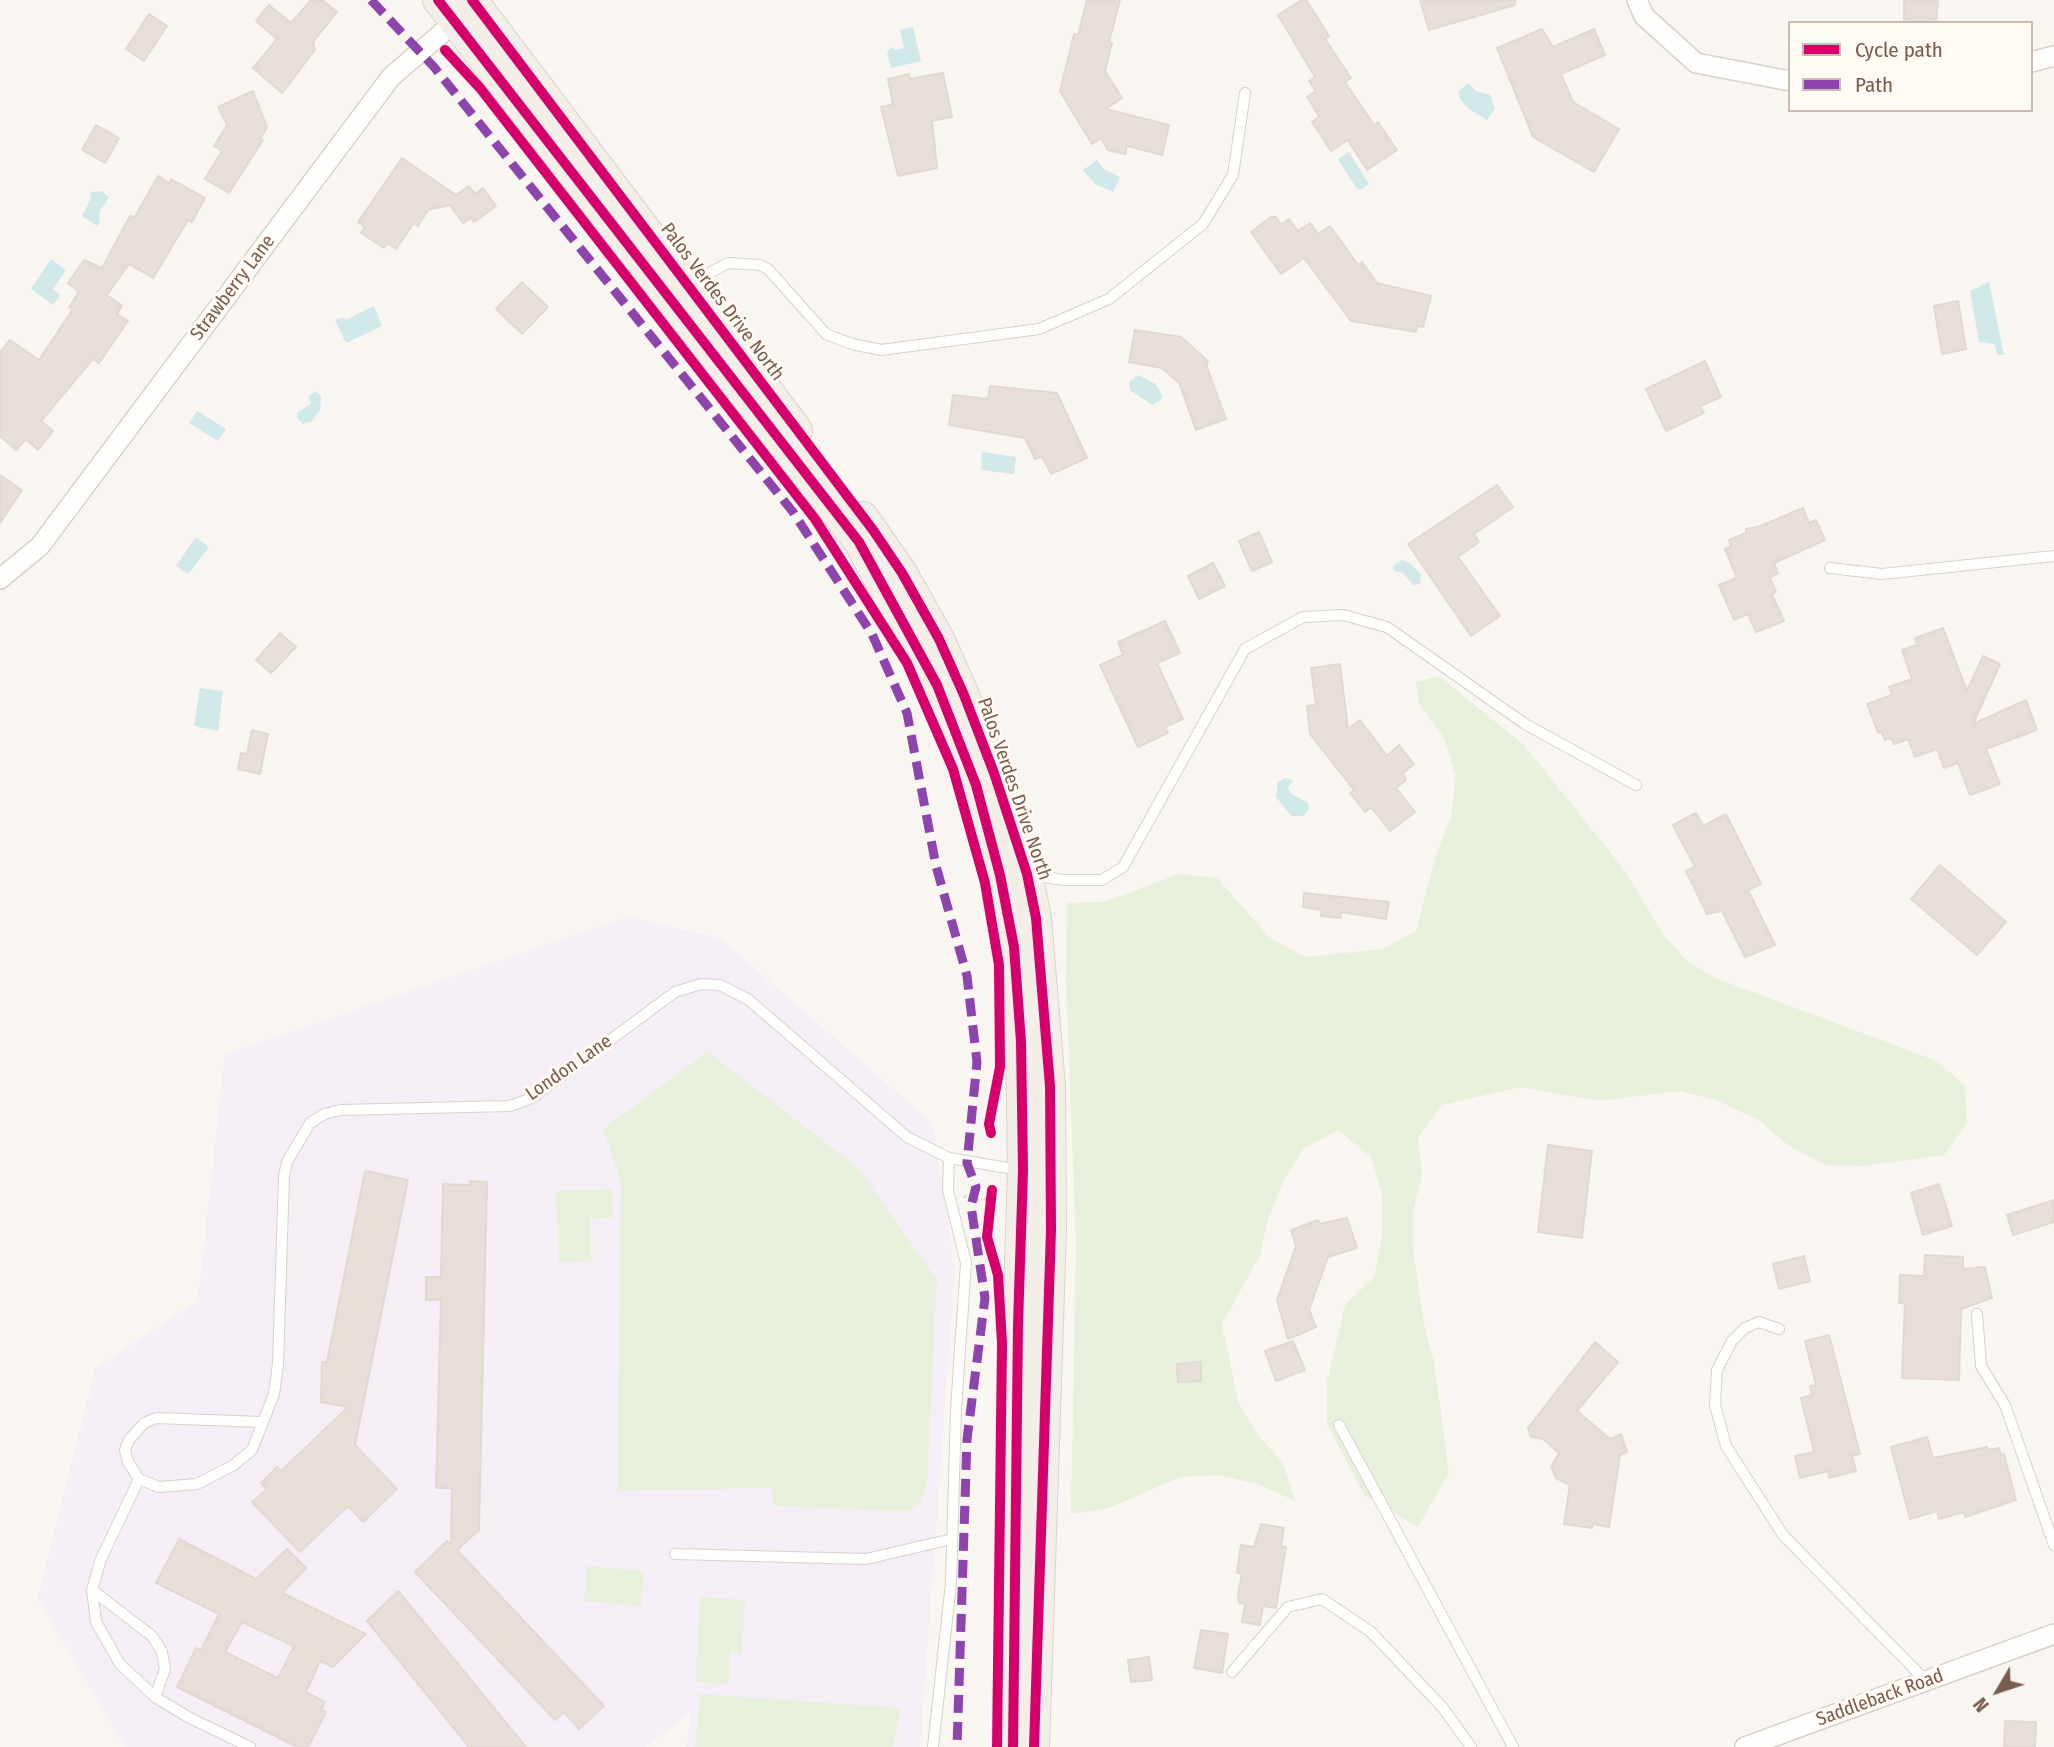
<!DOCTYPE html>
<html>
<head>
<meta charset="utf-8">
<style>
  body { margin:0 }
  #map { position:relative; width:2054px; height:1747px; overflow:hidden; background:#f9f5f0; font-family:"Fira Sans Condensed",sans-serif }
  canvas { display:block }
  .legend { position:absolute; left:1788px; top:21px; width:245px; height:91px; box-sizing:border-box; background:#fffaf3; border:2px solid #cabbb1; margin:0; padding:9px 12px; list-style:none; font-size:21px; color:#7a5c4d }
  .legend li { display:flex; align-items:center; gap:14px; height:35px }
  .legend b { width:35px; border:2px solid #cabbb1 }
  .north { position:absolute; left:1963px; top:1656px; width:70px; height:70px; -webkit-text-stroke:5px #fffaf3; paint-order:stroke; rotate:231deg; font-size:19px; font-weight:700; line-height:28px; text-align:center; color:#7a5c4d }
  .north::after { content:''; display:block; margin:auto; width:24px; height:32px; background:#7a5c4d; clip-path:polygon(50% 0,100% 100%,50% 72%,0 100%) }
</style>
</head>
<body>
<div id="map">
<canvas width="2054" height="1747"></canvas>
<ul class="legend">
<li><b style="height:9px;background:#d6006c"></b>Cycle path</li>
<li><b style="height:9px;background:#8e44ad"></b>Path</li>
</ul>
<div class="north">N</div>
</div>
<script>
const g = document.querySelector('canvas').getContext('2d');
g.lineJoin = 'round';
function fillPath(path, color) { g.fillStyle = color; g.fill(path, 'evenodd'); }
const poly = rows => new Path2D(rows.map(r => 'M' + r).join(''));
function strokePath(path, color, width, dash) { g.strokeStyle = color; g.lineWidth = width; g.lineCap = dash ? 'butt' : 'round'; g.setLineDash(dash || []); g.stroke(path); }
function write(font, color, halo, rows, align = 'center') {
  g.font = font + ' "Fira Sans Condensed",sans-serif'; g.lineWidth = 6; g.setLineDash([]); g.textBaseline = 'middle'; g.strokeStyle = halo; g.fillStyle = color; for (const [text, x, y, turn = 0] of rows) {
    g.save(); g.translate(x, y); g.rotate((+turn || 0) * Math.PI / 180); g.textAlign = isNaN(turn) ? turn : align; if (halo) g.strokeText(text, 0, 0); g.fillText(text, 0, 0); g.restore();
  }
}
fillPath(poly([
  [629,917,721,939,932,1123,955,1269,920,1747,687,1747,690,1713,646,1747,125,1747,38,1599,96,1368,198,1301,225,1054]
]), '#f6eef6');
fillPath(poly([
  [1439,676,1524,745,1626,872,1663,934,1687,961,1715,978,1937,1061,1965,1086,1967,1123,1944,1155,1863,1166,1825,1165,1788,1145,1757,1119,1718,1101,1680,1091,1599,1101,1520,1087,1442,1105,1418,1137,1422,1175,1413,1212,1413,1250,1424,1324,1434,1362,1449,1473,1418,1527,1365,1496,1327,1424,1327,1383,1345,1305,1374,1277,1382,1236,1382,1194,1371,1157,1338,1130,1303,1149,1283,1182,1268,1219,1260,1255,1222,1324,1238,1402,1258,1435,1283,1463,1295,1501,1258,1484,1219,1475,1180,1477,1109,1508,1071,1514,1076,1245,1066,980,1067,903,1104,902,1179,874,1217,878,1270,938,1305,957,1383,949,1416,931,1436,855,1451,817,1456,777,1444,738,1419,704,1416,682],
  [708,1052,858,1168,937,1280,927,1483,920,1504,907,1511,774,1506,772,1488,617,1491,621,1181,603,1129],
  [612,1189,613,1218,590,1219,591,1261,559,1262,556,1191],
  [587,1566,644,1571,641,1606,584,1601],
  [700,1597,745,1600,742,1653,730,1652,729,1684,695,1682],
  [700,1694,900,1708,893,1747,695,1747]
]), '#e7f0db');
fillPath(poly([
  [913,27,921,61,891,68,887,53,891,47,896,50,904,48,900,30],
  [1468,83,1476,91,1490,95,1495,108,1487,120,1469,109,1460,99,1458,92],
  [1349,152,1369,184,1362,189,1357,189,1338,159],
  [1097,160,1105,170,1120,177,1113,192,1095,184,1083,170],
  [101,191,109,197,99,213,100,222,97,226,82,216,91,198,90,192],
  [51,259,66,270,53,289,60,295,53,305,31,289],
  [1989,282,2004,355,1998,355,1994,344,1979,342,1970,291],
  [374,306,382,326,346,343,335,320,344,317,345,320],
  [1138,375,1156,384,1162,396,1161,400,1152,405,1130,390,1129,382],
  [316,391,321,396,320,410,312,421,303,424,297,418,298,412,308,406,311,403,308,396],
  [197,411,226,429,218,441,189,423],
  [982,452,1016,457,1014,474,981,470],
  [196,537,209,547,188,574,176,566],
  [1402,560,1410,563,1421,574,1420,584,1413,585,1403,573,1394,571,1393,566],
  [200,688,223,691,218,731,194,726],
  [1285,778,1293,780,1288,788,1290,793,1308,803,1309,808,1304,816,1291,816,1276,797,1278,782]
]), '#d0e8ea');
const building = poly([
  [311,0,322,0,337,12,313,42,315,50,282,93,253,68,277,39,256,21,269,5,291,23,311,0],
  [1087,0,1120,0,1109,42,1112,43,1105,71,1122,98,1106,109,1169,125,1162,155,1127,146,1125,154,1108,150,1101,138,1092,144,1060,91,1074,34,1078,35,1087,0],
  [1302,0,1306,0,1329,36,1325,39,1351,78,1345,82,1374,125,1378,122,1397,150,1367,170,1348,140,1331,151,1312,122,1319,116,1307,97,1316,91,1309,81,1315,77,1278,15,1302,0],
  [1420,0,1515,0,1515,5,1429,30,1420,0],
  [1904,0,1938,0,1936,23,1904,23,1904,0],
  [149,14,167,26,144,61,126,49,149,14],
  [1542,29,1553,47,1594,29,1605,55,1561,74,1573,102,1619,129,1594,172,1533,137,1497,48,1542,29],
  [943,73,952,117,932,121,937,168,898,176,881,107,893,104,888,79,909,74,910,79,943,73],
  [253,91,267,127,260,139,263,140,229,193,205,179,222,151,214,146,227,125,218,107,253,91],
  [96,125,119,138,105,163,82,150,96,125],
  [402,158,456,195,469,186,475,194,483,188,496,206,474,222,471,218,463,223,450,205,428,210,418,226,414,223,396,249,387,243,384,248,361,233,365,227,358,222,402,158],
  [158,176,169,183,171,179,205,198,192,222,188,220,153,278,129,264,107,295,122,306,117,314,128,321,99,363,93,359,41,421,53,431,38,450,26,439,16,450,0,436,0,352,10,340,39,360,73,309,69,307,79,292,68,283,84,260,102,268,130,216,135,217,158,176],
  [1271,217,1276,217,1281,225,1289,219,1298,231,1310,223,1318,234,1330,226,1358,265,1362,262,1377,283,1431,296,1423,327,1417,326,1416,332,1351,321,1304,258,1281,274,1251,232,1271,217],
  [522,282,548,307,522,334,496,309,522,282],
  [1958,301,1966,349,1942,354,1934,306,1958,301],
  [1135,330,1181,337,1208,361,1206,365,1226,419,1196,430,1179,383,1162,368,1129,362,1135,330],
  [1705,361,1721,397,1700,406,1704,413,1666,431,1646,389,1705,361],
  [990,386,1057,393,1087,458,1051,474,1042,456,1035,459,1025,438,949,425,953,395,988,399,990,386],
  [0,475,22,490,0,523,0,475],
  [1497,485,1513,507,1474,534,1479,542,1458,557,1500,616,1471,636,1408,544,1497,485],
  [1803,508,1809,523,1816,520,1825,540,1774,563,1778,573,1770,577,1776,592,1772,594,1784,621,1756,632,1748,614,1734,620,1719,585,1737,578,1725,549,1731,546,1729,540,1746,533,1746,529,1758,527,1803,508],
  [1259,532,1272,562,1252,571,1239,541,1259,532],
  [1213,563,1225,586,1199,599,1188,576,1213,563],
  [1165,621,1180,653,1157,663,1183,719,1165,727,1168,733,1138,747,1100,665,1123,655,1118,642,1165,621],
  [1943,628,1967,691,1983,656,2000,664,1973,724,2026,700,2037,730,1986,749,2000,784,1970,795,1958,763,1944,768,1937,749,1915,757,1908,739,1894,744,1891,738,1885,740,1882,732,1878,733,1867,704,1892,695,1889,687,1912,679,1902,650,1917,645,1915,638,1943,628],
  [280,633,296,647,271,673,256,660,280,633],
  [1340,664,1348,729,1360,720,1387,756,1399,745,1414,764,1403,773,1406,780,1396,788,1415,812,1390,831,1371,807,1365,812,1350,793,1354,790,1310,734,1307,706,1316,705,1311,668,1340,664],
  [252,730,268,734,260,774,238,769,241,753,247,754,252,730],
  [1696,813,1703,826,1726,814,1761,884,1748,890,1775,945,1745,957,1722,911,1707,914,1686,871,1695,867,1673,825,1696,813],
  [1940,865,2006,922,1977,955,1911,899,1940,865],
  [1304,893,1389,902,1386,919,1341,912,1341,918,1321,916,1322,910,1303,907,1304,893],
  [1548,1145,1592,1151,1582,1238,1538,1232,1548,1145],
  [365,1171,408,1180,355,1445,397,1489,363,1522,348,1506,300,1552,252,1502,267,1489,261,1483,277,1467,281,1471,348,1407,321,1402,322,1362,327,1362,365,1171],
  [470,1181,487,1182,479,1530,457,1550,604,1706,579,1729,564,1712,555,1720,415,1572,447,1541,451,1545,452,1488,436,1488,441,1300,426,1300,426,1277,441,1277,443,1184,470,1185,470,1181],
  [1939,1184,1952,1226,1923,1235,1911,1193,1939,1184],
  [2054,1200,2054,1222,2013,1235,2007,1215,2054,1200],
  [1347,1218,1357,1248,1328,1257,1309,1310,1316,1327,1288,1339,1277,1300,1296,1246,1291,1230,1318,1220,1320,1224,1347,1218],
  [1925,1255,1963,1257,1963,1269,1985,1267,1992,1298,1961,1309,1959,1380,1902,1378,1905,1303,1899,1303,1900,1275,1924,1276,1925,1255],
  [1804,1256,1810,1281,1779,1289,1773,1264,1804,1256],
  [1829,1335,1860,1454,1852,1456,1856,1471,1829,1478,1828,1471,1800,1478,1795,1456,1814,1452,1801,1398,1812,1395,1810,1386,1816,1385,1805,1341,1829,1335],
  [1293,1341,1305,1370,1276,1381,1265,1351,1293,1341],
  [1595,1342,1618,1362,1577,1411,1610,1439,1621,1434,1627,1452,1620,1455,1609,1527,1593,1524,1592,1528,1564,1524,1570,1485,1556,1478,1551,1467,1559,1453,1543,1439,1531,1437,1528,1428,1595,1342],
  [1201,1362,1201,1381,1178,1382,1177,1364,1201,1362],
  [1927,1437,1933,1458,1987,1447,1988,1450,1999,1448,2001,1455,2004,1454,2016,1500,1965,1517,1964,1512,1939,1519,1937,1511,1910,1519,1891,1447,1927,1437],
  [1261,1524,1284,1528,1281,1546,1286,1547,1276,1608,1263,1606,1260,1625,1242,1622,1245,1604,1239,1603,1238,1595,1242,1574,1237,1573,1241,1545,1254,1547,1261,1524],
  [179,1539,256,1579,287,1549,306,1568,282,1593,366,1634,333,1667,320,1661,306,1692,325,1702,321,1710,326,1712,308,1747,297,1747,177,1687,196,1648,201,1650,219,1614,156,1583,179,1539],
  [242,1622,294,1646,278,1678,225,1652,242,1622],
  [398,1591,526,1747,469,1747,367,1621,398,1591],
  [1201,1630,1228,1634,1222,1673,1194,1668,1201,1630],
  [1149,1657,1152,1680,1131,1682,1128,1660,1149,1657],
  [2005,1721,2036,1722,2035,1747,2004,1747,2005,1721]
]);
fillPath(building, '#e6ded7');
strokePath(building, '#e2d8d2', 2);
const lane = poly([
  [689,284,728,263,760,265,768,269,826,334,852,344,881,350,1039,329,1109,299,1203,224,1233,175,1245,93],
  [1830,568,1882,574,2054,556],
  [1032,875,1064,880,1102,880,1123,867,1245,649,1303,617,1343,615,1387,627,1525,724,1636,785],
  [1977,1314,1981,1366,2005,1405,2054,1545],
  [1779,1329,1759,1322,1745,1328,1732,1341,1717,1370,1715,1405,1726,1446,1783,1535,1926,1681],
  [261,1422,156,1418,144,1423,129,1440,125,1450,128,1462,139,1479,159,1487,197,1484,232,1466,252,1450,274,1394,278,1364,284,1176,287,1162,310,1123,324,1114,340,1110,510,1106,532,1098,675,992,701,984,720,985,749,1000,907,1137,949,1158,1019,1170],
  [1339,1425,1513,1747],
  [139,1479,101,1559,92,1590,96,1622,120,1664,155,1697,188,1717,250,1747],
  [675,1554,866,1559,952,1539],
  [92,1590,152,1636,162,1652,165,1669,155,1697],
  [1232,1672,1288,1607,1322,1599,1371,1632,1443,1708,1471,1747],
  [933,1747,951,1583,956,1409,966,1263,948,1190,949,1158]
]);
const street = poly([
  [1637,0,1644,16,1696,63,1790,81],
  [2031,62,2054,56],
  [0,579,40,546,391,77,464,14],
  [1745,1747,2054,1634]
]);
const primary = poly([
  [438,0,859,542,937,685,976,785,1000,875,1014,947,1021,1042,1023,1170,1018,1325,1013,1747],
  [472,0,797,430],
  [863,517,902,573,939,639,964,695,994,773,1027,874,1036,918,1050,1086,1051,1230,1034,1747]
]);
strokePath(lane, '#d7d1cb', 12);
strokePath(street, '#d7d1cb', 22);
strokePath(primary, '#dad1cc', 32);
strokePath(poly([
  [964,1196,972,1200,991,1199]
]), '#dcd5d0', 3.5, [2, 5]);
strokePath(lane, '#fefefd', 10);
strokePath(street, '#fefefd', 19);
strokePath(primary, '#f3eee8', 30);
strokePath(poly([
  [371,0,434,67,793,512,872,634,907,713,936,866,967,976,977,1062,967,1163,976,1187,971,1206,985,1298,967,1439,957,1747]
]), '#8e44ad', 9, [18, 9]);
strokePath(poly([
  [438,0,859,542,937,685,976,785,1000,875,1014,947,1021,1042,1023,1170,1018,1325,1013,1747],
  [472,0,873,530,902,573,939,639,964,695,994,773,1027,874,1036,918,1050,1086,1051,1230,1034,1747],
  [445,50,480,88,815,519,907,663,953,769,985,883,999,965,1000,1067,989,1124,991,1133],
  [992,1190,987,1237,998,1275,1002,1343,997,1747]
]), '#d6006c', 10);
write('19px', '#7a5c4d', '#fffaf3', [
  ["Strawberry Lane",233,288,-53],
  ["Palos Verdes Drive North",722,302,53],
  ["Palos Verdes Drive North",1014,789,71],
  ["London Lane",569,1068,-35],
  ["Saddleback Road",1880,1698,-20]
]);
</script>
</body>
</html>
